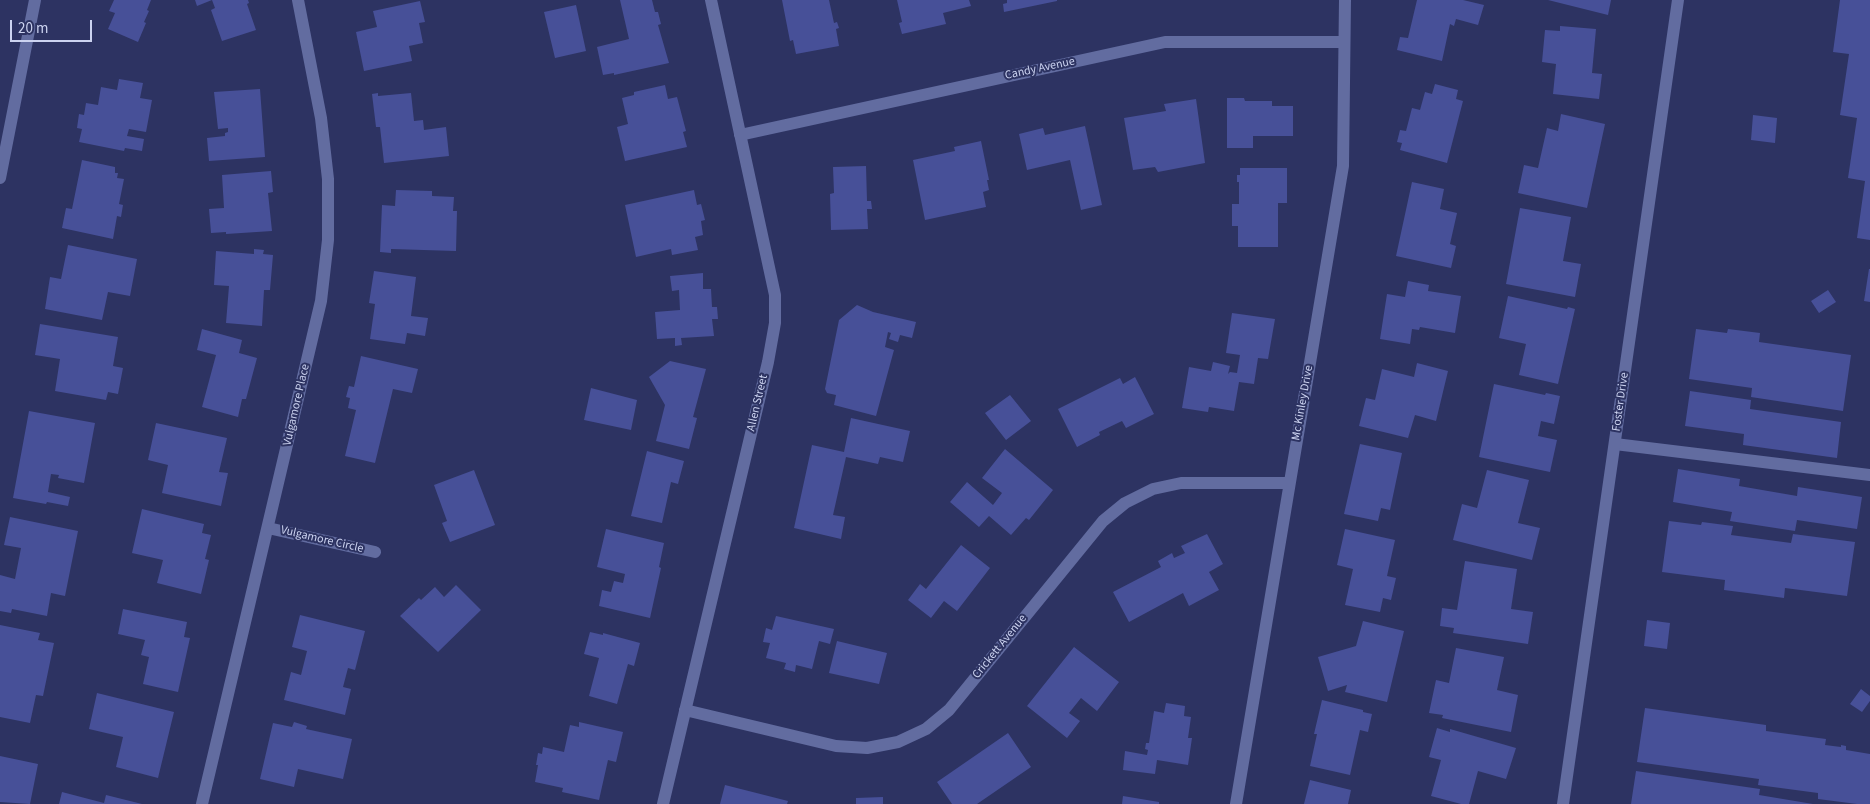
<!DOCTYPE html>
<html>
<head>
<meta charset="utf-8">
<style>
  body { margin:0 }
  #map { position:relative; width:1870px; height:804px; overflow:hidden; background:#2d3362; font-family:"Source Sans 3",sans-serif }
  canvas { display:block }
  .scale { position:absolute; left:10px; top:20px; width:82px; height:22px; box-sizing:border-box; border:2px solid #ccd3f0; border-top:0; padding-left:6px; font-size:15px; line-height:18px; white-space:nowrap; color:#ccd3f0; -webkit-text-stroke:4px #2d3362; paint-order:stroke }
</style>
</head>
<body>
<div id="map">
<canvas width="1870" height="804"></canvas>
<div class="scale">20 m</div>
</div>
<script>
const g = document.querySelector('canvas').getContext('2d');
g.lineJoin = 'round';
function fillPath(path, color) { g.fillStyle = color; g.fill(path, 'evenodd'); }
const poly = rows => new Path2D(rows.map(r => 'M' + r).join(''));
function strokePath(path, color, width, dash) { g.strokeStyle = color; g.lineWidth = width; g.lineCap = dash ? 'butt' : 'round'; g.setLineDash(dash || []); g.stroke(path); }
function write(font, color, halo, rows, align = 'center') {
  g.font = font + ' "Source Sans 3",sans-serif'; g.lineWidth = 4; g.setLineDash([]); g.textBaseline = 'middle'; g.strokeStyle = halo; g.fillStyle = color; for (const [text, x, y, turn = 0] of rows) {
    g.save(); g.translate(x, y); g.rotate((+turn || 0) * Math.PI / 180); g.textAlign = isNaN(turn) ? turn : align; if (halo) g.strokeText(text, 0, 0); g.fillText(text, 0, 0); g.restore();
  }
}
fillPath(poly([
  [114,0,151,0,147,10,149,11,144,22,146,23,138,42,108,29,115,13,109,11],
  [195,0,248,0,249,3,247,4,256,30,222,41,211,10,215,8,212,0,197,6],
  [620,0,652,0,655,12,658,12,661,24,658,25,669,63,614,75,614,73,603,75,597,47,629,39],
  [782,0,829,0,834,23,837,22,839,28,836,29,839,46,796,54,793,40,790,41],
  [897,0,969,0,971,6,943,13,946,24,902,34,899,23,902,22],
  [1007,0,1057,0,1057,1,1004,12,1003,4,1007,3],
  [1417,0,1463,0,1484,5,1478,25,1456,19,1454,26,1450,24,1442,61,1397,50,1400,37,1408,38],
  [1548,0,1611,0,1608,15],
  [1840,0,1870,0,1870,240,1857,238,1865,181,1848,178,1857,118,1840,115,1849,54,1833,52],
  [420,1,425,22,419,23,423,43,409,46,412,61,364,71,356,32,377,27,373,11],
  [576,5,586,51,555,58,544,12],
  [1560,26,1596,29,1592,73,1602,74,1599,99,1553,94,1556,64,1542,62,1545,30,1560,31],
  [119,79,143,83,140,98,152,100,146,132,129,129,127,136,144,139,142,151,125,148,124,151,79,142,82,129,77,128,79,114,84,115,86,103,98,105,101,87,117,90],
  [1435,84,1458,90,1456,99,1463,101,1447,163,1400,150,1402,143,1397,142,1400,130,1406,131,1412,108,1420,110,1425,92,1432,94],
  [665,85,668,99,677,97,686,131,683,132,687,147,625,161,617,127,628,124,622,98,634,95,634,92],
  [260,89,265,157,209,161,207,138,225,136,225,133,228,132,228,128,218,129,214,92],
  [378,93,378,96,411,93,414,121,423,120,424,130,446,127,449,156,384,163,380,127,376,127,372,94],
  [1227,98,1244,98,1245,101,1272,101,1272,106,1293,106,1293,136,1253,136,1253,148,1227,148],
  [1196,99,1205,163,1158,172,1155,167,1133,170,1124,118,1166,111,1164,104],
  [1561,114,1605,124,1587,208,1518,193,1524,165,1538,168,1547,128,1558,131],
  [1753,115,1777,118,1775,143,1751,140],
  [1085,126,1102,205,1081,210,1070,160,1027,170,1019,134,1043,128,1045,135],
  [981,141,989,180,987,180,989,190,983,192,986,207,925,220,913,160,955,151,954,147],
  [82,160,115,167,115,173,118,173,117,178,124,179,119,204,123,205,121,217,117,216,113,239,62,228,66,208,72,209],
  [866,166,867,201,871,201,872,209,867,209,868,229,831,230,830,194,834,193,833,167],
  [1240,168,1287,168,1287,203,1278,203,1278,247,1238,247,1238,226,1232,226,1232,204,1239,204,1239,182,1237,182,1237,175,1240,175],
  [271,171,273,192,268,193,272,231,226,234,226,232,211,233,209,209,224,208,222,175],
  [1412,182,1444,189,1440,209,1457,213,1450,244,1456,246,1451,268,1396,256],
  [396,190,432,191,432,196,454,197,453,211,457,211,456,251,391,249,391,253,380,252,382,205,395,206],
  [694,190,697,205,701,204,705,220,701,221,703,235,695,237,698,250,672,255,671,249,636,257,625,205],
  [1520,208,1571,217,1563,261,1581,264,1575,297,1506,284],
  [68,245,137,259,130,296,108,292,102,320,45,309,50,277,61,279],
  [254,249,264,250,263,254,273,255,270,290,264,290,262,326,226,323,229,286,214,285,216,251,254,254],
  [1869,269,1870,269,1870,302,1864,301],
  [374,271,416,277,411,316,428,318,425,336,407,333,405,344,370,339,375,304,369,303],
  [703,273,703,289,711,289,712,307,717,307,718,319,712,319,714,336,681,338,682,345,675,346,675,338,657,339,655,312,680,310,679,290,672,291,670,276],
  [1408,281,1429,285,1428,291,1461,296,1455,333,1420,327,1419,330,1412,329,1410,344,1380,339,1387,294,1405,297],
  [1828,290,1836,302,1819,313,1811,301],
  [1508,296,1567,309,1568,307,1575,309,1558,384,1519,375,1526,344,1499,338],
  [857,305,873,312,916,322,912,338,900,335,898,342,889,339,891,333,888,332,885,347,894,350,876,416,834,405,836,395,827,393,825,389,839,320],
  [1232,313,1275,319,1268,359,1258,358,1254,384,1239,382,1234,411,1209,407,1208,412,1182,408,1189,367,1211,371,1213,362,1230,366,1228,374,1230,372,1237,373,1240,355,1226,353],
  [40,324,118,337,113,366,123,368,118,394,108,392,106,400,55,391,60,359,35,355],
  [202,329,242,340,239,353,257,358,246,399,242,399,238,417,202,407,216,355,197,350],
  [1696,329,1727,333,1728,329,1760,333,1759,342,1851,355,1843,411,1751,397,1752,388,1689,379],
  [361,356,418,369,412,393,393,389,375,463,345,456,356,410,348,408,350,398,346,397,349,386,354,387],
  [670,361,706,369,693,417,697,418,689,449,656,441,665,405,649,377],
  [1417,363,1448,371,1436,421,1415,415,1408,438,1359,426,1366,398,1375,400,1382,369,1414,377],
  [1135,377,1154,414,1126,428,1122,421,1099,432,1100,435,1077,447,1058,409,1120,378,1123,384],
  [1494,384,1545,395,1546,393,1560,396,1554,424,1541,421,1538,436,1557,440,1550,472,1479,457],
  [591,388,637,400,631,430,584,420],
  [1690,391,1751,400,1750,409,1841,422,1837,458,1743,445,1744,434,1685,426],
  [1010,395,1031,421,1006,440,985,413],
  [29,411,95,423,84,483,58,478,59,475,51,474,48,492,70,497,68,506,47,502,46,504,13,498],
  [851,418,910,431,903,462,880,457,878,464,846,457,833,515,845,517,841,539,794,528,812,445,844,452],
  [156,423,227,438,219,472,228,473,221,506,162,493,168,465,148,460],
  [1360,444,1402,453,1390,510,1381,508,1378,521,1344,514],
  [1005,449,1053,490,1029,520,1026,518,1011,535,989,516,979,527,950,502,967,482,993,505,1002,493,982,478],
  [647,451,684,461,678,484,671,482,662,523,631,516],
  [1678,469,1740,479,1739,486,1797,496,1798,487,1862,497,1857,529,1797,520,1795,531,1730,521,1732,512,1673,502],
  [474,470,495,525,450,542,442,523,447,521,434,485],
  [1487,470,1529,480,1518,523,1540,528,1532,560,1453,540,1462,504,1477,508],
  [142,509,204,524,202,533,211,535,205,559,209,560,201,594,157,583,163,560,132,553],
  [10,517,78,531,65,596,51,593,47,616,12,609,11,613,0,611,0,575,15,579,21,548,4,545],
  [1669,521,1701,525,1702,522,1733,526,1731,535,1791,543,1793,534,1855,542,1847,596,1785,588,1784,598,1755,594,1724,590,1725,580,1662,572],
  [606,529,664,543,659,567,661,568,650,618,599,606,602,590,611,592,614,581,623,583,625,574,597,567],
  [1345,529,1395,540,1387,576,1396,578,1391,600,1383,598,1380,612,1345,605,1353,569,1337,565],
  [1207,534,1223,564,1209,572,1219,590,1189,606,1183,593,1129,622,1113,592,1161,567,1158,561,1172,553,1174,558,1185,553,1181,546],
  [961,545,990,568,957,611,944,601,931,618,908,600,920,584,926,589],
  [1465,561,1517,569,1511,609,1533,612,1528,644,1453,633,1454,628,1440,626,1442,608,1457,610],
  [456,585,481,610,438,652,400,616,419,598,421,600,435,587,444,597],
  [123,609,187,622,184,637,190,638,178,692,143,684,149,657,141,655,145,640,118,634],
  [300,615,365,631,355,670,348,668,343,687,351,689,345,715,284,700,291,672,301,675,307,651,292,647],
  [776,616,834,629,830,644,819,641,812,669,796,665,795,672,784,669,786,663,766,658,770,643,763,642,766,628,772,630],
  [1647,620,1670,623,1667,649,1644,646],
  [1363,621,1404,631,1387,702,1345,692,1347,685,1328,691,1318,657,1356,646],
  [0,625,40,633,38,640,54,643,43,696,36,695,30,723,0,717],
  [590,632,603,635,603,633,640,643,634,666,628,664,617,704,589,696,599,658,584,654],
  [837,641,887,653,879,684,829,673],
  [1074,647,1119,682,1097,711,1081,698,1069,713,1080,721,1067,738,1027,706],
  [1456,648,1504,657,1497,690,1518,695,1511,732,1442,718,1443,715,1429,713,1436,680,1449,683],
  [1861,689,1870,696,1870,701,1862,712,1850,704],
  [97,693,174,712,158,778,116,767,123,737,89,729],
  [1322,700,1363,710,1363,712,1372,714,1368,732,1360,730,1350,775,1310,766,1317,734,1314,734],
  [1166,703,1185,706,1184,716,1191,717,1188,738,1192,738,1188,765,1157,760,1155,774,1123,770,1125,751,1147,755,1148,750,1145,749,1146,743,1149,743,1154,711,1164,713],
  [1645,708,1766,725,1766,731,1826,739,1825,745,1841,747,1841,745,1846,746,1846,750,1870,754,1870,804,1857,804,1818,799,1818,793,1758,785,1759,779,1637,762],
  [294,722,307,726,306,729,352,739,343,779,298,769,294,787,260,779,273,723,292,727],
  [579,722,623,732,616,762,608,760,599,800,562,792,563,788,535,782,538,765,536,765,538,753,542,754,543,747,564,752,570,725,579,727],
  [1437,728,1450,732,1450,729,1516,748,1506,779,1478,771,1469,804,1461,804,1431,796,1441,760,1429,757],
  [1008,733,1031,767,977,804,952,804,937,782],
  [0,756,38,764,30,804,0,802],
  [1636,771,1760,789,1759,795,1813,804,1631,804],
  [1310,780,1351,790,1348,804,1304,804],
  [725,785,788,801,787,804,720,804],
  [62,792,104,803,106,795,142,804,59,804],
  [1123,796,1159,802,1159,804,1122,804],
  [883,797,883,804,856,804,856,798]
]), '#475098');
strokePath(poly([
  [1615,444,1870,475]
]), '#626ca0', 12);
strokePath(poly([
  [740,135,1165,42,1344,42],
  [268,528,375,552],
  [685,710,836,746,867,748,898,742,926,729,949,710,1103,521,1125,503,1153,489,1181,483,1289,483],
  [202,804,321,301,328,240,328,179,321,118,298,0],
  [663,804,768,362,775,323,775,295,711,0],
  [1236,804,1343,166,1345,0]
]), '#626ca0', 12);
strokePath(poly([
  [0,178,35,0],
  [1563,804,1678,0]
]), '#626ca0', 12);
write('12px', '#ccd3f0', '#2d3362', [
  ["Candy Avenue",1040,69,-12],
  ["Foster Drive",1621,402,-82],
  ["Allen Street",758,403,-77],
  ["Mc Kinley Drive",1303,403,-80],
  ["Vulgamore Place",297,405,-77],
  ["Vulgamore Circle",322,540,13],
  ["Crickett Avenue",1000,647,-51]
]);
</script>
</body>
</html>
